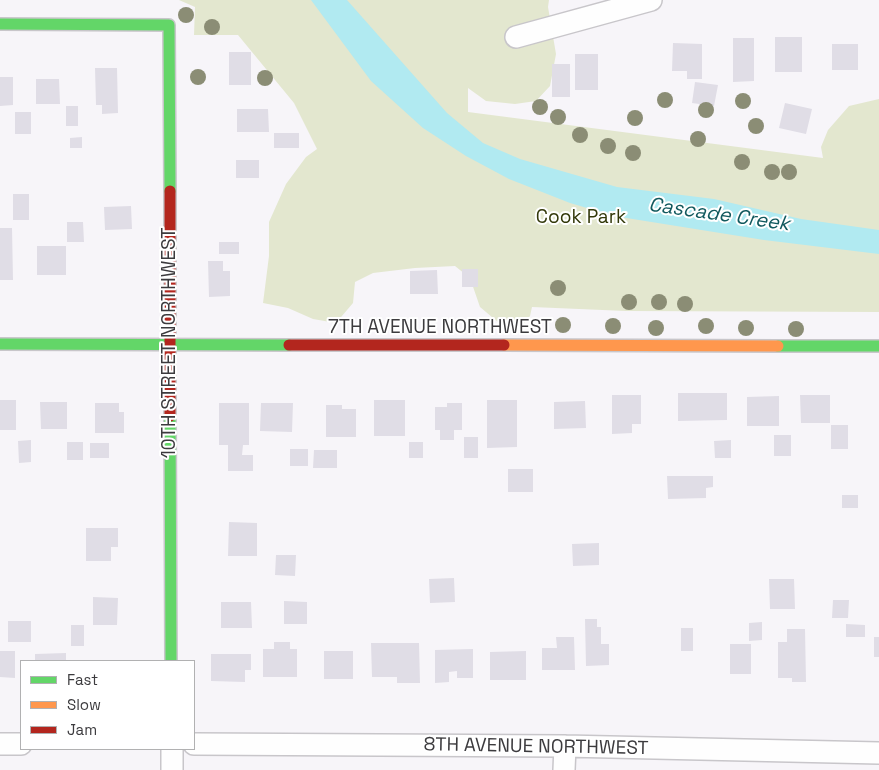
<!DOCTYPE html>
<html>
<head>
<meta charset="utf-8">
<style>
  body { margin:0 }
  #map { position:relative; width:879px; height:770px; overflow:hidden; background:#f7f5f9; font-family:"Space Grotesk",sans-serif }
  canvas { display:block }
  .legend { position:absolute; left:20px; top:660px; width:175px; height:90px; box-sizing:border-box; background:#fff; border:1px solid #b1b1b2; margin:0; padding:6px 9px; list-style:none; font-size:15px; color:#3c3b3e }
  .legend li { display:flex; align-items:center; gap:10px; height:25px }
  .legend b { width:25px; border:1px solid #b1b1b2 }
</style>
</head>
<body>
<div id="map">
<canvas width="879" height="770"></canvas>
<ul class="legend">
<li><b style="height:6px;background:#63d668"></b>Fast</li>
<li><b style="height:6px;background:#ff974d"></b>Slow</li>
<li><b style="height:6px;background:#b3261e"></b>Jam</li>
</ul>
</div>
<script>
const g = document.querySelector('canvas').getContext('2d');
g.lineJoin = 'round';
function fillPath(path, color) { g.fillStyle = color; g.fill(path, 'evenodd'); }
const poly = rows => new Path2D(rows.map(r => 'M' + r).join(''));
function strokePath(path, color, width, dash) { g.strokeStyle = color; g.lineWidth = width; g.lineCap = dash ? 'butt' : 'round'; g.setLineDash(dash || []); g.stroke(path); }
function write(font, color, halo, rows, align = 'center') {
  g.font = font + ' "Space Grotesk",sans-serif'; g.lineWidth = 4; g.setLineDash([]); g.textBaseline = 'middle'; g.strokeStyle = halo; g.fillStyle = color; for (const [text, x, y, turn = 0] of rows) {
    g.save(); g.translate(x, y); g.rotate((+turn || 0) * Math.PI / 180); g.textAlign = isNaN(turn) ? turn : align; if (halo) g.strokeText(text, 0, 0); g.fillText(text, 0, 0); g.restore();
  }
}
fillPath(poly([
  [179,0,549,0,548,7,556,54,550,86,536,101,515,104,486,101,468,88,468,112,823,158,821,147,828,130,849,106,879,99,879,312,626,311,532,307,530,316,522,326,505,328,480,307,470,278,455,266,415,268,373,273,355,282,353,303,336,323,313,319,288,308,263,303,269,256,269,222,286,184,306,157,317,149,294,103,238,35,194,35,195,7]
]), '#e3e7cf');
fillPath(poly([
  [311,0,347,0,447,113,483,143,520,159,617,187,714,199,801,219,879,230,879,254,764,240,614,216,570,203,509,179,466,156,423,128,371,81]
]), '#b1eaf1');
fillPath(poly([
  [775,37,802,37,802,72,775,72],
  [733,38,754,38,754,81,733,82],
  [673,43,702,44,702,79,687,79,687,71,672,71],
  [832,44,858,44,858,70,832,70],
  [229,52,251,52,251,85,229,85],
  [575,54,598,54,598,90,575,90],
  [552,64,570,64,570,97,552,97],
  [95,68,117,68,118,113,102,114,102,105,96,105],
  [0,77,13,77,13,105,0,106],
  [36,79,59,79,60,104,36,104],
  [695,82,718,85,714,106,692,103],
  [785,103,812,109,806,134,779,128],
  [66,106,78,106,78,126,66,126],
  [237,109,268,109,269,132,237,132],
  [15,112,31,112,31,134,15,134],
  [274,133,299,133,299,148,274,148],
  [82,137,82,148,70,148,70,138],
  [236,160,259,160,259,178,236,178],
  [13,194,29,194,29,220,13,220],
  [131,206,132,229,105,230,104,207],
  [67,222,83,222,84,242,67,242],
  [0,228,12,228,13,280,0,280],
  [219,242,239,242,239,254,219,254],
  [37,246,66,246,66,275,37,275],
  [208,261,223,261,223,271,230,271,230,296,209,297],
  [462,269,478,269,478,287,462,287],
  [437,270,438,294,410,294,410,271],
  [678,393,727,393,727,420,678,421],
  [612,395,641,395,641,424,632,424,632,433,612,434],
  [800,395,830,395,830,423,801,423],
  [779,396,779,426,747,426,747,397],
  [0,400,16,400,16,430,0,430],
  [374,400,405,400,405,436,374,436],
  [487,400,517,400,517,447,487,448],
  [585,401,586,428,554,429,554,402],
  [40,402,67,402,67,429,41,429],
  [95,403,119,403,119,412,124,412,124,433,95,433],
  [219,403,249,403,249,445,243,445,242,455,253,455,253,471,228,471,228,445,219,445],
  [261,403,293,403,292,432,260,431],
  [447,403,462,403,462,430,454,430,454,440,440,440,440,430,435,430,435,407,447,407],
  [326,405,342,405,342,409,356,409,356,437,326,437],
  [831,425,848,425,848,449,831,449],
  [774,435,791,435,791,456,774,456],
  [464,437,478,437,478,458,464,458],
  [31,440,31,462,19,463,18,441],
  [731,440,731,458,715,458,714,441],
  [67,442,83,442,83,460,67,460],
  [409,442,423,442,423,458,409,458],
  [90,443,109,443,109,458,90,458],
  [290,449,308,449,308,466,290,466],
  [314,450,337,450,337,468,313,468],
  [508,469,533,469,533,492,508,492],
  [667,476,713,476,713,487,706,488,706,498,668,499],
  [842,495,858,495,858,508,842,508],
  [229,522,257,523,257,556,228,556],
  [86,528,118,528,118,547,111,547,111,561,86,561],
  [599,543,599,565,573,566,572,544],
  [276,555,296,555,295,576,275,575],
  [454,578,455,602,430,603,429,579],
  [769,579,794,579,795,609,770,609],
  [93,597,118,598,117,625,93,625],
  [833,600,849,600,848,618,832,618],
  [284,601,307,602,307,624,284,624],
  [221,602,251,602,252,628,221,628],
  [585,619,597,619,597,627,601,627,601,644,609,644,609,665,586,666],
  [8,621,31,621,31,642,8,642],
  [762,622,762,640,749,641,749,623],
  [846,624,865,625,865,637,846,637],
  [71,625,84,625,84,646,71,646],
  [681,628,693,628,693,651,681,651],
  [787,629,805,629,806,682,792,682,792,678,778,678,778,642,787,642],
  [556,637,574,637,575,670,542,670,542,648,557,648],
  [874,637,879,637,879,657,874,657],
  [274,642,290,642,290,649,297,649,297,677,263,677,263,649,274,649],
  [371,643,419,643,420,683,397,683,397,677,372,677],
  [730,644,751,644,751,674,730,674],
  [473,649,473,678,457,678,457,671,449,672,449,682,435,683,435,650],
  [0,651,15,651,15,678,0,677],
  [324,651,353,651,353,679,324,679],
  [526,651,526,680,490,680,490,652],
  [66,653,66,661,35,661,35,654],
  [211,654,251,654,251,670,245,670,245,682,211,681]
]), '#e0dde6');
const street = poly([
  [516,37,651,0],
  [0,744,21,744],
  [194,744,565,746,879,753],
  [172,749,172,770],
  [564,770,565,746]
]);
const fast = poly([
  [0,24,169,25,170,191],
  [0,344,289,345],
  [778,346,879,346],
  [170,416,171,661]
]);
const slow = poly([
  [504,345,778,346]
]);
const jam = poly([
  [170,191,170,416],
  [289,345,504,345]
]);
strokePath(street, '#c8c6ca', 24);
strokePath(fast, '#c8c6ca', 14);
strokePath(slow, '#c8c6ca', 14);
strokePath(jam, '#c8c6ca', 14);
strokePath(street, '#fefefe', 21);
strokePath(fast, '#63d668', 11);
strokePath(slow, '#ff974d', 11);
strokePath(jam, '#b3261e', 11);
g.fillStyle = '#8b8d75';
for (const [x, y] of [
  [186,15],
  [212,27],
  [198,77],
  [265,78],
  [665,100],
  [743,101],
  [540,107],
  [706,110],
  [558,117],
  [635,118],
  [756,126],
  [580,135],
  [698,139],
  [608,146],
  [633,153],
  [742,162],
  [772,172],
  [789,172],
  [558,288],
  [629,302],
  [659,302],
  [685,304],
  [563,325],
  [613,326],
  [706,326],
  [656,328],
  [746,328],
  [796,329]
]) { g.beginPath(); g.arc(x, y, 8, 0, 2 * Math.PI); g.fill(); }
write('19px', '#323809', '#fff', [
  ["Cook Park",581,218]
]);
write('19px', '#3c3b3e', '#fff', [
  ["7TH AVENUE NORTHWEST",440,328],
  ["10TH STREET NORTHWEST",170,343,-90],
  ["8TH AVENUE NORTHWEST",536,747,1]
]);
write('italic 20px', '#11595e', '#fff', [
  ["Cascade Creek",719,215,8]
]);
</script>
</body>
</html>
